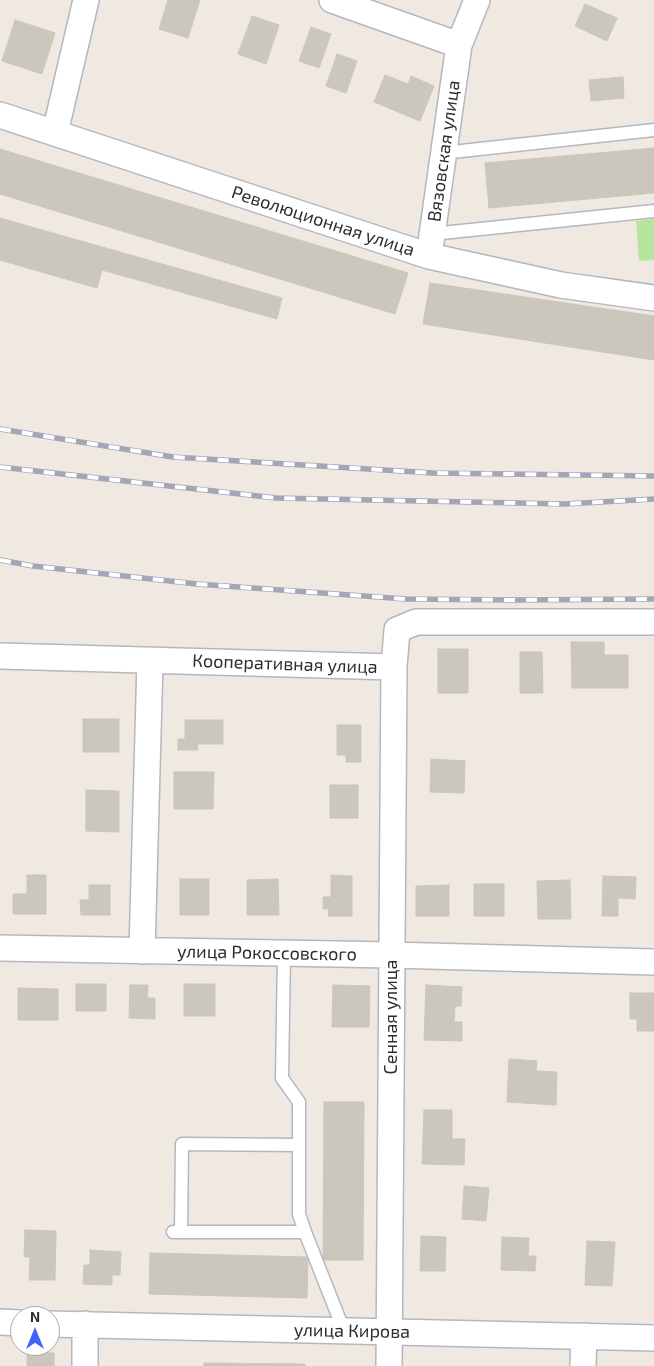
<!DOCTYPE html>
<html>
<head>
<meta charset="utf-8">
<style>
  body { margin:0 }
  #map { position:relative; width:654px; height:1366px; overflow:hidden; background:#efe9e1; font-family:"Exo 2",sans-serif }
  canvas { display:block }
  .north { position:absolute; left:10px; top:1306px; width:50px; height:50px; box-sizing:border-box; background:#fff; border:1px solid #ababab; border-radius:50%; rotate:0deg; font-size:14px; font-weight:700; line-height:20px; text-align:center; color:#2e2e2e }
  .north::after { content:''; display:block; margin:auto; width:18px; height:22px; background:#4264fb; clip-path:polygon(50% 0,100% 100%,50% 72%,0 100%) }
</style>
</head>
<body>
<div id="map">
<canvas width="654" height="1366"></canvas>
<div class="north">N</div>
</div>
<script>
const g = document.querySelector('canvas').getContext('2d');
g.lineJoin = 'round';
function fillPath(path, color) { g.fillStyle = color; g.fill(path, 'evenodd'); }
const poly = rows => new Path2D(rows.map(r => 'M' + r).join(''));
function strokePath(path, color, width, dash) { g.strokeStyle = color; g.lineWidth = width; g.lineCap = dash ? 'butt' : 'round'; g.setLineDash(dash || []); g.stroke(path); }
function write(font, color, halo, rows, align = 'center') {
  g.font = font + ' "Exo 2",sans-serif'; g.lineWidth = 4; g.setLineDash([]); g.textBaseline = 'middle'; g.strokeStyle = halo; g.fillStyle = color; for (const [text, x, y, turn = 0] of rows) {
    g.save(); g.translate(x, y); g.rotate((+turn || 0) * Math.PI / 180); g.textAlign = isNaN(turn) ? turn : align; if (halo) g.strokeText(text, 0, 0); g.fillText(text, 0, 0); g.restore();
  }
}
fillPath(poly([
  [654,219,654,260,639,261,636,221]
]), '#b6e59e');
const building = poly([
  [168,0,200,0,188,38,159,29,168,0],
  [585,4,617,18,607,41,575,26,585,4],
  [252,16,279,25,266,64,238,54,252,16],
  [15,20,55,33,42,74,2,61,15,20],
  [311,27,331,34,319,68,299,61,311,27],
  [337,54,357,61,346,93,326,86,337,54],
  [385,75,408,84,411,76,434,86,420,121,374,102,385,75],
  [623,77,624,98,591,101,589,80,623,77],
  [654,148,654,193,489,208,485,163,654,148],
  [0,149,408,273,395,314,0,194,0,149],
  [0,218,282,298,277,319,102,270,97,288,0,260,0,218],
  [430,283,654,316,654,360,423,324,430,283],
  [571,642,604,642,604,655,628,655,628,688,572,688,571,642],
  [438,649,468,649,468,693,438,693,438,649],
  [520,652,542,652,543,693,520,693,520,652],
  [83,719,119,719,119,752,83,752,83,719],
  [185,720,223,720,223,744,197,744,198,750,178,750,178,739,185,739,185,720],
  [337,725,361,725,361,762,346,762,346,755,337,755,337,725],
  [431,759,465,761,464,793,430,792,431,759],
  [174,772,214,772,213,809,174,809,174,772],
  [330,785,358,785,358,818,330,818,330,785],
  [86,790,119,791,119,832,86,831,86,790],
  [27,875,46,875,46,914,13,914,13,894,27,894,27,875],
  [331,875,352,876,352,916,328,916,329,909,323,909,323,897,331,897,331,875],
  [603,876,636,877,635,899,618,898,618,916,602,916,603,876],
  [180,879,209,879,209,915,180,915,180,879],
  [278,879,279,915,247,915,247,880,278,879],
  [570,880,571,919,538,919,537,881,570,880],
  [474,884,504,884,504,916,474,916,474,884],
  [89,885,110,885,110,915,81,915,80,900,89,900,89,885],
  [449,885,449,916,416,916,416,886,449,885],
  [76,984,106,984,106,1011,76,1011,76,984],
  [184,984,215,984,215,1016,184,1016,184,984],
  [130,985,148,985,147,998,155,998,155,1019,129,1018,130,985],
  [333,985,370,986,369,1027,332,1027,333,985],
  [426,985,462,987,461,1006,455,1006,454,1022,462,1022,462,1041,424,1040,426,985],
  [18,988,58,989,58,1020,18,1020,18,988],
  [630,993,654,993,654,1031,637,1031,637,1019,630,1019,630,993],
  [509,1059,537,1061,536,1071,557,1072,556,1105,507,1102,509,1059],
  [324,1102,364,1102,363,1260,323,1260,324,1102],
  [424,1110,452,1110,452,1139,465,1139,464,1165,422,1164,424,1110],
  [464,1186,489,1188,486,1221,462,1219,464,1186],
  [25,1230,56,1231,55,1280,29,1280,30,1257,24,1257,25,1230],
  [421,1236,446,1237,445,1271,420,1271,421,1236],
  [502,1237,529,1238,528,1256,536,1256,535,1271,501,1270,502,1237],
  [587,1241,615,1242,612,1286,585,1285,587,1241],
  [90,1250,121,1252,120,1275,112,1275,112,1285,83,1284,84,1265,90,1265,90,1250],
  [150,1253,308,1257,307,1298,149,1294,150,1253],
  [27,1352,54,1353,54,1366,27,1366,27,1352],
  [204,1363,305,1364,305,1366,204,1366,204,1363]
]);
fillPath(building, '#cbc7bf');
strokePath(building, '#cbc5ba', 1);
const lane = poly([
  [443,153,654,130],
  [432,234,654,211],
  [284,953,282,1078,299,1102,299,1214,305,1232],
  [173,1232,305,1232,344,1331],
  [181,1232,182,1144,299,1145]
]);
const street = poly([
  [332,0,459,45],
  [0,115,429,256,561,285,654,298],
  [55,133,86,0],
  [429,256,459,45,477,0],
  [0,656,394,667,397,630,416,622,654,622],
  [0,948,391,955,654,962],
  [142,951,150,661],
  [0,1322,20,1323],
  [50,1324,654,1338],
  [85,1366,85,1324],
  [389,1366,394,667],
  [583,1366,584,1336]
]);
strokePath(lane, '#b4b7c1', 15);
strokePath(street, '#b4b7c1', 28);
strokePath(lane, '#fff', 12);
strokePath(street, '#fff', 25);
const rail = poly([
  [0,429,173,457,433,473,654,476],
  [0,467,276,498,565,504,654,499],
  [0,560,33,566,197,584,406,599,515,600,654,599]
]);
strokePath(rail, '#a3a6b8', 5.5);
strokePath(rail, '#fff', 4, [11]);
write('18px', '#2e2e2e', '#fff', [
  ["Вязовская улица",444,151,-82],
  ["Революционная улица",323,221,18],
  ["Кооперативная улица",285,664,2],
  ["улица Рокоссовского",267,953,1],
  ["Сенная улица",391,1017,-90],
  ["улица Кирова",352,1331,1]
]);
</script>
</body>
</html>
